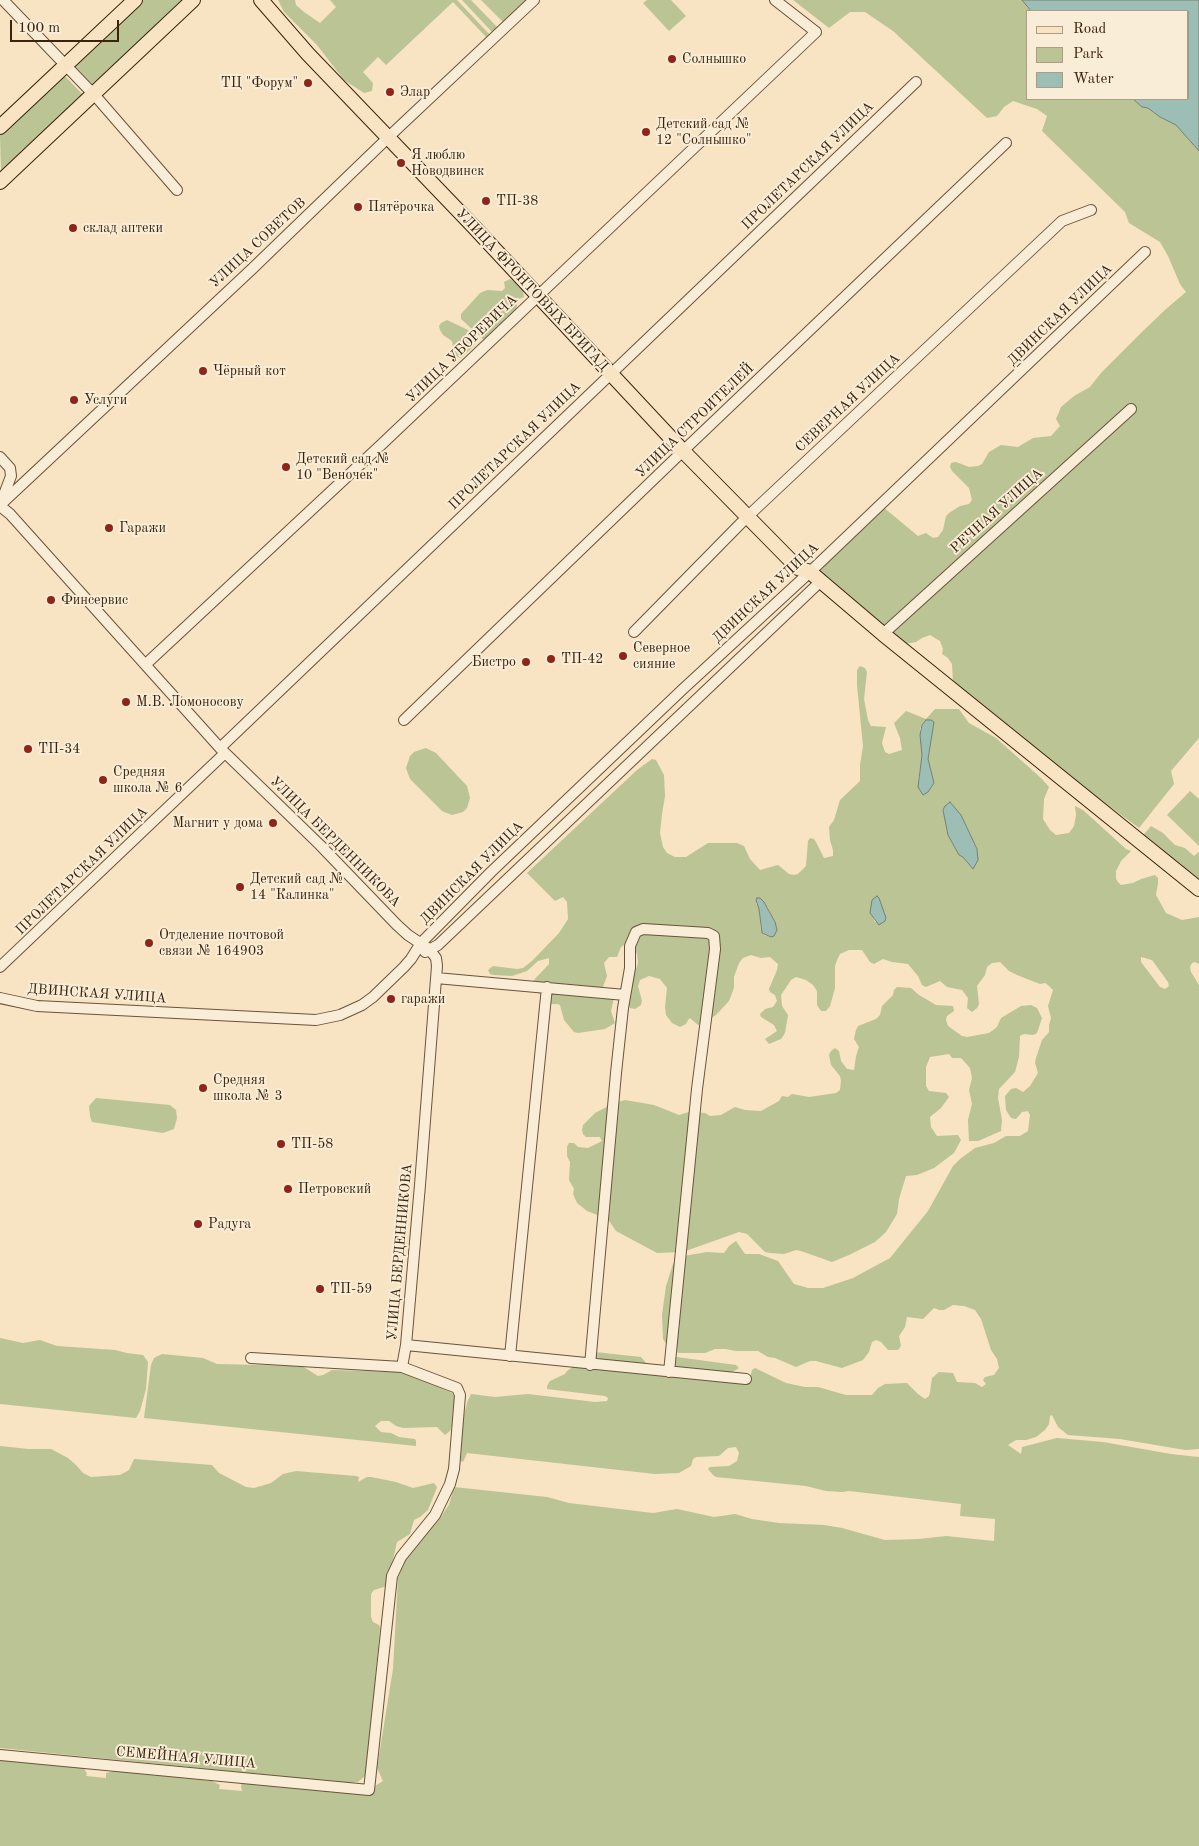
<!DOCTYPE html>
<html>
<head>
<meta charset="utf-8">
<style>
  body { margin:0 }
  #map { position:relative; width:1199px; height:1846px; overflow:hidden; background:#f8e3c2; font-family:"Old Standard TT",serif }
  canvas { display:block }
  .legend { position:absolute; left:1026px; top:10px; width:162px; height:90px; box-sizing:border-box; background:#faedd7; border:1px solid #ae9c86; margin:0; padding:6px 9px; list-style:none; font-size:15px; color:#3b230c }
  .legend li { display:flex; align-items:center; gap:10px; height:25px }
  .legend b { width:25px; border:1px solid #ae9c86 }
  .scale { position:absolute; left:10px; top:20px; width:109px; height:22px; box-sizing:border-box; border:2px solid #3b230c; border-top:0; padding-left:6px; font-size:15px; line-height:18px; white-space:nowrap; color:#3b230c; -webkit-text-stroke:4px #faedd7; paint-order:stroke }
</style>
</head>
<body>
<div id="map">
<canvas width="1199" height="1846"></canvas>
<ul class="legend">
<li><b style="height:6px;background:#f8e3c2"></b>Road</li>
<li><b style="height:14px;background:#bac495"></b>Park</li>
<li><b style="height:14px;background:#9dbeb4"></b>Water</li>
</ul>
<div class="scale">100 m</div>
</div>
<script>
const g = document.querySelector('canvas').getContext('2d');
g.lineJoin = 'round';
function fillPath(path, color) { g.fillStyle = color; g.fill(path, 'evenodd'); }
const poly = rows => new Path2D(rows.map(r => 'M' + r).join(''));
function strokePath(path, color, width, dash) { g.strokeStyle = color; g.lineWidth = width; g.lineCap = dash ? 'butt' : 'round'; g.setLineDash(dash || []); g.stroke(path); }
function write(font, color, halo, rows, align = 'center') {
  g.font = font + ' "Old Standard TT",serif'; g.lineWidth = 4; g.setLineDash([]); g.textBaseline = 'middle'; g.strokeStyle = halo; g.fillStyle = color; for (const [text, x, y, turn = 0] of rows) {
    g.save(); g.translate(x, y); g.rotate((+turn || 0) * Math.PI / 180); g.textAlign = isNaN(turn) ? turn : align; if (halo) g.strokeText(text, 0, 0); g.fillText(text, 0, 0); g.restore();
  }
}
fillPath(poly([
  [143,0,185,0,92,84,74,65],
  [278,0,295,0,296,5,304,12,320,23,336,7,330,0,457,0,490,35,487,38,453,2,386,65,378,57,363,72,373,83,372,91,364,93,344,80,317,45,284,12],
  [462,0,471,0,498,28,493,33],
  [481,0,528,0,503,22],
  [647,0,671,0,686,16,669,31,643,3],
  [793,0,1022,0,1031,11,1028,11,1028,99,1133,99,1142,107,1148,108,1160,117,1176,125,1199,151,1199,738,1171,771,1174,784,1139,828,959,696,953,683,952,664,948,658,942,654,943,649,940,641,930,635,922,638,916,642,899,645,816,571,883,507,918,536,926,533,933,538,938,537,943,530,946,516,949,513,960,506,969,504,972,500,969,488,952,471,950,467,951,463,956,462,969,467,978,466,982,464,989,452,1001,445,1018,447,1033,438,1051,436,1060,426,1056,419,1061,407,1074,396,1090,387,1101,373,1144,330,1166,309,1186,292,1180,284,1168,256,1160,242,1129,223,1125,212,1042,131,1047,116,1037,109,1013,101,1004,107,997,116,987,118,893,31,865,12,850,12,829,28],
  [64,75,82,94,1,170,0,135],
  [510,279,517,283,523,291,524,297,517,300,517,306,515,311,506,318,487,339,484,340,461,319,461,314,480,293,487,290,502,291,505,288,504,282],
  [447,320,468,330,475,340,474,346,461,358,454,356,452,341,443,335,440,330,439,326,441,323],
  [860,666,865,668,867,672,864,699,868,720,871,726,886,727,882,743,885,752,889,754,902,750,900,738,894,723,906,711,926,719,935,709,959,709,969,723,996,738,1041,778,1049,787,1044,799,1043,819,1050,830,1056,835,1069,833,1074,826,1076,815,1075,806,1083,810,1126,849,1131,851,1121,861,1116,871,1116,879,1118,882,1121,885,1133,883,1141,879,1155,875,1158,878,1158,883,1156,895,1166,913,1182,920,1199,917,1199,964,1195,962,1192,963,1190,967,1191,972,1199,985,1199,1449,1185,1450,1120,1439,1068,1435,1058,1427,1052,1415,1050,1416,1049,1424,1045,1430,1036,1437,1026,1440,1016,1440,1008,1445,1021,1454,1022,1447,1057,1438,1103,1442,1171,1454,1199,1457,1199,1846,0,1846,0,1759,83,1766,87,1774,86,1776,106,1778,106,1773,114,1771,212,1781,220,1785,219,1789,242,1791,241,1786,242,1783,359,1792,361,1795,383,1781,377,1768,393,1669,398,1578,404,1561,426,1534,437,1522,449,1505,454,1487,547,1497,569,1503,653,1513,677,1509,714,1517,735,1514,752,1519,779,1523,824,1525,842,1528,885,1540,919,1539,946,1536,994,1541,995,1519,960,1516,961,1504,849,1491,842,1492,826,1491,806,1486,716,1477,713,1475,708,1469,710,1467,729,1466,737,1461,739,1453,736,1447,728,1448,719,1456,696,1457,693,1459,691,1466,679,1473,655,1474,467,1453,463,1462,459,1460,462,1421,468,1400,471,1394,495,1397,528,1394,595,1402,607,1401,608,1398,605,1396,547,1389,547,1386,550,1381,565,1374,567,1371,595,1352,641,1357,647,1364,664,1370,667,1363,665,1356,669,1356,736,1365,739,1368,731,1373,750,1378,752,1370,755,1368,786,1383,805,1387,818,1387,846,1395,872,1395,878,1388,885,1384,907,1383,918,1394,925,1399,929,1396,930,1392,932,1378,939,1372,953,1373,957,1382,975,1383,982,1387,986,1384,983,1380,985,1377,994,1375,999,1368,997,1359,991,1350,981,1319,975,1310,964,1306,953,1305,944,1310,939,1310,934,1308,923,1319,907,1317,905,1327,899,1336,901,1346,898,1350,888,1350,881,1342,876,1340,872,1342,869,1352,863,1360,842,1368,816,1361,810,1361,796,1367,775,1358,768,1357,758,1351,736,1351,726,1349,715,1349,705,1353,679,1353,669,1348,663,1339,662,1315,666,1286,673,1264,676,1260,684,1256,707,1252,724,1253,729,1246,736,1241,745,1254,759,1254,778,1261,794,1284,808,1288,823,1288,853,1278,890,1258,928,1211,953,1166,960,1159,975,1148,994,1143,1006,1136,1020,1136,1028,1131,1030,1115,1028,1111,1022,1112,1016,1119,1011,1118,1006,1110,1005,1096,1011,1089,1016,1088,1023,1092,1030,1086,1038,1073,1035,1063,1036,1058,1042,1040,1049,1032,1049,1025,1051,1018,1048,1006,1053,990,1048,985,1045,983,1040,984,1017,975,1009,971,1000,962,992,963,987,967,985,975,977,986,979,1004,977,1008,972,1012,967,1008,968,998,962,990,947,987,940,981,926,987,922,985,918,976,908,964,892,962,883,959,874,964,870,962,862,950,849,950,840,954,837,960,835,966,835,988,830,1006,826,1011,821,1011,817,1005,817,991,813,985,806,980,796,977,791,980,781,995,782,1006,788,1015,785,1033,781,1039,769,1044,765,1039,777,1031,774,1025,761,1017,760,1014,765,1009,773,1007,777,1001,775,995,770,992,769,989,777,970,778,964,770,957,761,958,751,955,743,958,739,963,734,977,734,988,729,1001,716,1015,705,1022,698,1025,690,1018,688,1020,686,1024,680,1027,672,1023,666,1015,665,1007,667,988,660,979,649,976,640,980,638,986,642,1001,641,1005,635,1009,630,1008,628,1005,631,995,626,980,635,972,638,963,637,954,632,946,624,945,621,947,617,957,609,957,604,963,607,976,603,987,603,990,614,998,611,1011,615,1023,605,1029,578,1033,574,1032,564,1020,560,1005,557,1004,550,1004,542,995,534,991,533,981,549,964,549,958,538,961,527,971,512,976,494,975,490,974,488,970,493,966,517,969,523,968,532,961,559,933,568,919,567,902,563,897,555,901,527,873,637,770,652,759,656,760,664,775,665,796,662,814,660,833,663,847,667,853,675,857,686,857,708,843,737,843,744,846,750,859,760,870,778,865,789,874,794,875,798,874,806,866,808,841,810,838,814,839,816,842,824,858,833,856,833,850,830,840,829,827,834,820,840,800,860,781,860,765,863,746,857,685,857,670],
  [926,720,931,720,934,722,928,759,934,783,928,792,918,782,922,755,920,729,922,725],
  [950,803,961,815,977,849,972,868,963,857,959,855,948,835,943,810,945,806],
  [760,898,768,908,775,922,771,937,764,935,761,931,759,909,756,903],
  [879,898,886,920,875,922,870,911,873,902],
  [1141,957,1152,960,1168,982,1169,986,1165,989,1160,987,1141,962],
  [426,748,436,753,467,786,470,798,467,808,463,812,452,815,442,811,410,779,406,768,410,756,414,752],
  [1190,791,1199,799,1199,846,1167,815],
  [1151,826,1163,833,1175,845,1185,848,1194,856,1199,852,1199,893,1139,840],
  [897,987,911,988,919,995,936,1005,953,1006,954,1011,947,1016,946,1020,948,1026,962,1036,967,1037,989,1033,997,1027,1001,1018,1021,1006,1031,1005,1037,1008,1042,1018,1037,1033,1033,1035,1024,1034,1020,1036,1019,1057,1015,1072,999,1089,998,1098,1002,1120,1001,1131,978,1141,969,1141,968,1120,972,1104,969,1090,972,1078,970,1068,961,1058,952,1058,949,1054,930,1057,926,1067,926,1086,929,1091,946,1093,949,1097,941,1108,930,1117,931,1127,937,1136,958,1135,961,1140,954,1153,934,1168,917,1175,906,1176,899,1199,897,1214,886,1232,875,1242,849,1255,832,1262,801,1251,796,1250,784,1254,770,1253,765,1252,747,1234,739,1232,683,1252,657,1253,616,1231,608,1219,587,1211,577,1203,573,1194,574,1189,569,1180,570,1162,567,1156,567,1147,569,1143,574,1143,578,1147,588,1148,602,1141,600,1137,586,1137,583,1134,582,1130,583,1125,595,1113,614,1103,625,1100,654,1105,679,1115,689,1112,705,1113,710,1116,721,1115,735,1107,745,1110,761,1111,779,1101,782,1096,788,1097,792,1094,809,1097,836,1093,840,1090,841,1081,840,1076,831,1065,829,1055,831,1051,835,1048,839,1051,841,1061,847,1069,854,1070,856,1056,859,1047,854,1039,856,1030,858,1026,876,1019,880,1015,882,1006,893,995,894,990],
  [96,1098,170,1105,176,1110,177,1118,174,1129,163,1133,92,1122,90,1116,89,1106],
  [0,1338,23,1343,40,1340,57,1346,115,1350,127,1353,143,1355,148,1362,146,1389,140,1411,136,1418,0,1404],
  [162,1354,203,1358,217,1364,302,1366,318,1376,323,1375,332,1370,404,1372,452,1393,455,1397,453,1411,452,1426,450,1431,445,1435,437,1427,403,1428,396,1426,389,1421,381,1421,375,1426,381,1432,391,1433,399,1437,415,1439,416,1441,416,1446,144,1418,151,1365,154,1358],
  [0,1446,28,1449,51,1449,68,1458,76,1465,83,1473,91,1477,120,1475,129,1470,134,1459,212,1465,219,1473,246,1487,254,1488,271,1483,283,1474,296,1471,356,1476,359,1477,358,1482,367,1477,371,1477,396,1482,413,1488,434,1483,437,1487,436,1490,428,1510,420,1517,414,1520,410,1534,397,1542,387,1586,374,1590,371,1594,371,1617,373,1622,379,1625,380,1628,366,1775,358,1782,348,1783,0,1748]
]), '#bac495');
const water = poly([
  [1022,0,1199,0,1199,151,1176,125,1160,117,1148,108,1142,107,1133,99,1188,99,1188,11,1031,11,1022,0],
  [926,720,931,720,934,722,928,759,934,783,928,792,923,795,918,787,922,755,920,735,922,725,926,720],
  [950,802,961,815,977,849,978,860,973,869,963,857,959,855,948,835,943,810,945,806,950,802],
  [877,896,879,898,886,918,885,921,879,925,870,913,872,900,877,896],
  [757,898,760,898,764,902,775,922,777,930,774,936,771,937,762,933,759,909,756,900,757,898]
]);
fillPath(water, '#9dbeb4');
strokePath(water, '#768071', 1);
const minor = poly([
  [3,0,98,99,177,190],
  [0,457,10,468,11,476,2,500],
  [0,505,252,269,397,129,534,0],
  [0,506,10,514,220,748,320,845,397,925,408,935,429,949,436,958,437,966,420,1185,406,1345,402,1367],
  [634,632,747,517,1062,221,1091,210],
  [883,634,1131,409],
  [146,664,382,444,816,32,775,0],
  [404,720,683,451,1006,143],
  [220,748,916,82],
  [425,952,438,945,820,582],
  [0,967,225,753],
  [436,978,625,995],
  [0,998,37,1006,316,1020,340,1015,362,1005,373,997,404,967,411,959,421,943,491,872,683,689,810,572,1145,252],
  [406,1345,746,1379],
  [510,1356,547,987],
  [590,1365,616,1073,623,1008,630,968,630,946,636,932,643,929,708,933,714,936,715,949,697,1089,669,1372],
  [0,1755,369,1790,392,1576,401,1557,435,1515,450,1484,454,1469,460,1395,457,1388,402,1367,251,1358]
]);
const major = poly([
  [261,0,308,54,472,225,683,451,798,568,810,572,883,634,1199,889],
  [0,127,135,0],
  [0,182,193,0]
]);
strokePath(minor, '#6a533a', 12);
strokePath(major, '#3b230c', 16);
strokePath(minor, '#faedd7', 10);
strokePath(major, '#f8e3c2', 14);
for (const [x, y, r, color] of [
  [672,59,5,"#8f2418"],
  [308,83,5,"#8f2418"],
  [390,92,5,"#8f2418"],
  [646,132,5,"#8f2418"],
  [401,163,5,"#8f2418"],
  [486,201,5,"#8f2418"],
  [358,207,5,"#8f2418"],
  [73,228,5,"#8f2418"],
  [203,371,5,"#8f2418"],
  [74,400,5,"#8f2418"],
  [286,467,5,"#8f2418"],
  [109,528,5,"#8f2418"],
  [51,600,5,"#8f2418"],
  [623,656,5,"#8f2418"],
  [551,659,5,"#8f2418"],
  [526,662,5,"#8f2418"],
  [126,702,5,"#8f2418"],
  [28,749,5,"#8f2418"],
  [103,780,5,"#8f2418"],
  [273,823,5,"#8f2418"],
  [240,887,5,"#8f2418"],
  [149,943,5,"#8f2418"],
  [391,999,5,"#8f2418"],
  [203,1088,5,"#8f2418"],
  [281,1144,5,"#8f2418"],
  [288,1189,5,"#8f2418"],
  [198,1224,5,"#8f2418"],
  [320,1289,5,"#8f2418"]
]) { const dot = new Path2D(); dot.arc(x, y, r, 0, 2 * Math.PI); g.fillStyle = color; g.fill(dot); strokePath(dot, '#faedd7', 2); }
write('14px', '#3b230c', '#faedd7', [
  ["Солнышко",682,59],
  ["ТЦ \"Форум\"",298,83,"right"],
  ["Элар",400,92],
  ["Детский сад №",656,124],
  ["12 \"Солнышко\"",656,140],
  ["Я люблю",411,155],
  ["Новодвинск",411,171],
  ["ТП-38",496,201],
  ["Пятёрочка",368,207],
  ["склад аптеки",83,228],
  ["Чёрный кот",213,371],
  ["Услуги",84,400],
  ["Детский сад №",296,459],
  ["10 \"Веночек\"",296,475],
  ["Гаражи",119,528],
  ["Финсервис",61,600],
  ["Северное",633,648],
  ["сияние",633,664],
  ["ТП-42",561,659],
  ["Бистро",516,662,"right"],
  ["М.В. Ломоносову",136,702],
  ["ТП-34",38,749],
  ["Средняя",113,772],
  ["школа № 6",113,788],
  ["Магнит у дома",263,823,"right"],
  ["Детский сад №",250,879],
  ["14 \"Калинка\"",250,895],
  ["Отделение почтовой",159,935],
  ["связи № 164903",159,951],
  ["гаражи",401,999],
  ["Средняя",213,1080],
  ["школа № 3",213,1096],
  ["ТП-58",291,1144],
  ["Петровский",298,1189],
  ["Радуга",208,1224],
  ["ТП-59",330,1289]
], 'left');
write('14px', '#3b230c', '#faedd7', [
  ["ПРОЛЕТАРСКАЯ УЛИЦА",808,166,-44],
  ["УЛИЦА СОВЕТОВ",258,243,-43],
  ["УЛИЦА ФРОНТОВЫХ БРИГАД",532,290,47],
  ["ДВИНСКАЯ УЛИЦА",1060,315,-44],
  ["УЛИЦА УБОРЕВИЧА",462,349,-44],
  ["СЕВЕРНАЯ УЛИЦА",848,403,-43],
  ["УЛИЦА СТРОИТЕЛЕЙ",695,421,-44],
  ["ПРОЛЕТАРСКАЯ УЛИЦА",515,446,-44],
  ["РЕЧНАЯ УЛИЦА",997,511,-42],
  ["ДВИНСКАЯ УЛИЦА",766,593,-43],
  ["УЛИЦА БЕРДЕННИКОВА",335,842,45],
  ["ПРОЛЕТАРСКАЯ УЛИЦА",82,871,-44],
  ["ДВИНСКАЯ УЛИЦА",472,873,-45],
  ["ДВИНСКАЯ УЛИЦА",97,994,4],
  ["УЛИЦА БЕРДЕННИКОВА",400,1252,-85],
  ["СЕМЕЙНАЯ УЛИЦА",186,1758,5]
]);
</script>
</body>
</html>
